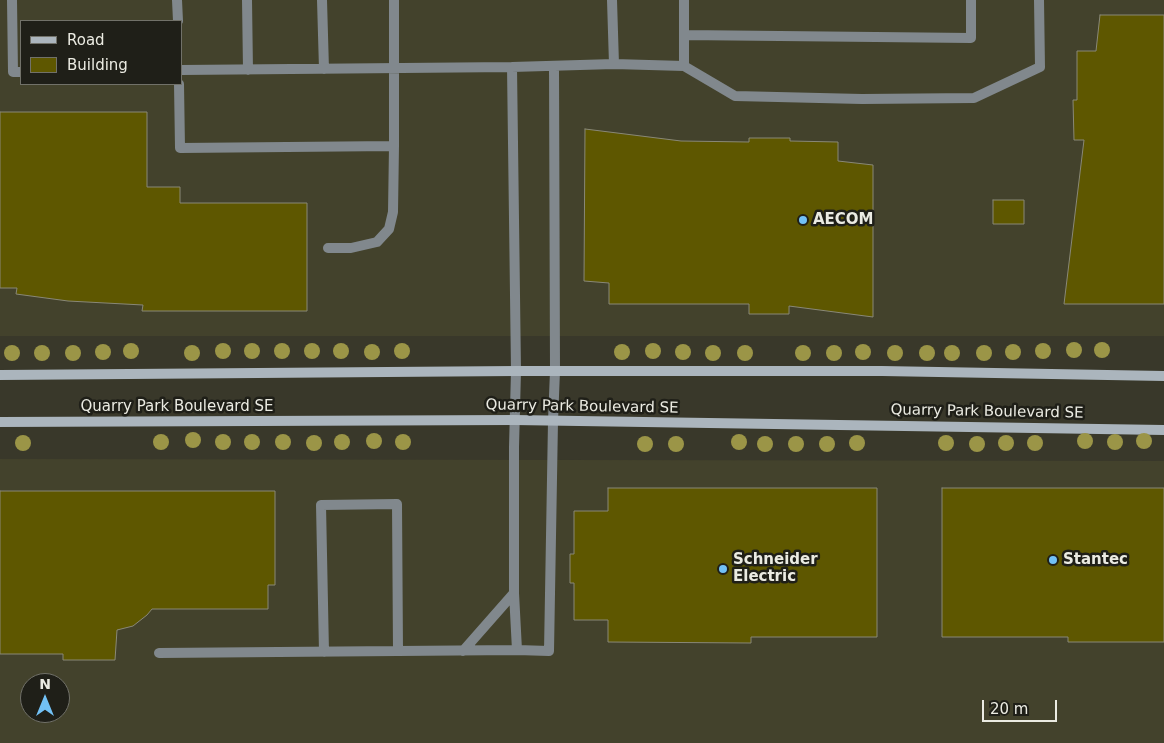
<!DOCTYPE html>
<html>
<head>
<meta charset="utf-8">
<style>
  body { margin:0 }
  #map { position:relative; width:1164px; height:743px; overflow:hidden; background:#39382a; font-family:"DejaVu Sans",sans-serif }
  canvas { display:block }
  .legend { position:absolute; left:20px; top:20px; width:162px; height:65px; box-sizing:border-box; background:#1f1f18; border:1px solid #717169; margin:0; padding:6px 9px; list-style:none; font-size:15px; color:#ebebe2 }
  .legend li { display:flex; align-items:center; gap:10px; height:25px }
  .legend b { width:25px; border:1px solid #717169 }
  .north { position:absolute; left:20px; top:673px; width:50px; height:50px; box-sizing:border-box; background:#1f1f18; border:1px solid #717169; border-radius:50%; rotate:0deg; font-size:14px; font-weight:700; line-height:20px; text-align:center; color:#ebebe2 }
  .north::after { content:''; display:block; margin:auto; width:18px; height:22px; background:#72c1f5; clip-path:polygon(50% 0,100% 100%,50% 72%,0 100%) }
  .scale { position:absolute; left:982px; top:700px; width:75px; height:22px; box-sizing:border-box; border:2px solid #ebebe2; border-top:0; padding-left:6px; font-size:15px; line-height:18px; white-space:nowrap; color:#ebebe2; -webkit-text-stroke:4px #1f1f18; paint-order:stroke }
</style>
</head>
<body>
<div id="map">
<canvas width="1164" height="743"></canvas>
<ul class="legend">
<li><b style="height:6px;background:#abb5bd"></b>Road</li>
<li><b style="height:14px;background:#5e5700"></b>Building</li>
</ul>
<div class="north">N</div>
<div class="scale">20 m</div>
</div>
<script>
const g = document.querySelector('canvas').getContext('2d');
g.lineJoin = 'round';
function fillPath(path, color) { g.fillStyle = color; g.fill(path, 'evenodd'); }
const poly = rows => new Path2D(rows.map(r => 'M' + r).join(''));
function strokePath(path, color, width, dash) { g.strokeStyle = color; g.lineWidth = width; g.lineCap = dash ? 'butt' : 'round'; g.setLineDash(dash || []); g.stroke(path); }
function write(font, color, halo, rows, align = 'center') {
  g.font = font + ' "DejaVu Sans",sans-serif'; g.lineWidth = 5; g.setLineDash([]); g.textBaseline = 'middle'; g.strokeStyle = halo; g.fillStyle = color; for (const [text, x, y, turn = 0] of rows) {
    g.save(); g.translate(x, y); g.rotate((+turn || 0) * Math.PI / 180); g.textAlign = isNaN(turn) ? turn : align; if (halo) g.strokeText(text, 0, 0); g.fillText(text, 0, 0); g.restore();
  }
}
fillPath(poly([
  [0,0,1164,0,1164,336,0,336],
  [21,21,181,21,181,84,21,84],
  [0,459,1164,461,1164,743,0,743],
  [30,683,60,683,60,713,30,713]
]), '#43422c');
const building = poly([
  [1100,15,1164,15,1164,304,1064,304,1084,140,1074,140,1073,100,1077,100,1077,51,1096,51,1100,15],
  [0,112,147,112,147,187,180,187,180,203,307,203,307,311,142,311,143,305,68,301,16,294,17,288,0,288,0,112],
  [585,129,681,141,749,142,749,138,790,138,790,141,838,142,838,161,873,165,873,317,789,306,789,314,749,314,749,304,609,304,609,283,584,281,585,129],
  [993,200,1024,200,1024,224,993,224,993,200],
  [608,488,877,488,877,637,751,637,751,643,608,642,608,620,574,620,574,583,570,583,570,554,574,554,574,511,608,511,608,488],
  [942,488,1164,488,1164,642,1068,642,1068,637,942,637,942,488],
  [0,491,275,491,275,585,268,585,268,609,152,609,147,615,133,626,117,630,115,660,63,660,63,654,0,654,0,491]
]);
fillPath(building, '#5e5700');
strokePath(building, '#898877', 1);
strokePath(poly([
  [12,0,13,72,21,72],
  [177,0,178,21],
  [247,0,248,70],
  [322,0,324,69],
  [612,0,614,64],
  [684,0,684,66],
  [684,35,971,38,971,0],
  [512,67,516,371,514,447,514,593,517,650],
  [181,70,512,67,614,64,684,66,735,96,862,99,974,98,1040,67,1039,0],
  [179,84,180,148,394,146,394,0],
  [328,248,351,248,377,242,389,229,393,212,394,146],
  [463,651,514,593],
  [324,652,321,505,397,504,398,651],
  [159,653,517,650,549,651,553,421,555,371,554,66]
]), '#81888d', 10);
strokePath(poly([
  [0,375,516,371,882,371,1164,376],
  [0,422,514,420,1164,430]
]), '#abb5bd', 10);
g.fillStyle = '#9b9547';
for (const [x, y] of [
  [1074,350],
  [1102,350],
  [131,351],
  [223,351],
  [252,351],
  [282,351],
  [312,351],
  [341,351],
  [402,351],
  [653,351],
  [1043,351],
  [103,352],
  [372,352],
  [622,352],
  [683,352],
  [863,352],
  [1013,352],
  [12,353],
  [42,353],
  [73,353],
  [192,353],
  [713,353],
  [745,353],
  [803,353],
  [834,353],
  [895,353],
  [927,353],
  [952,353],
  [984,353],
  [193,440],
  [374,441],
  [1085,441],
  [1144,441],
  [161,442],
  [223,442],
  [252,442],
  [283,442],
  [342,442],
  [403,442],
  [739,442],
  [1115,442],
  [23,443],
  [314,443],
  [857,443],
  [946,443],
  [1006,443],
  [1035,443],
  [645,444],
  [676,444],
  [765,444],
  [796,444],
  [827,444],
  [977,444]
]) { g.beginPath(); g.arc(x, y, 8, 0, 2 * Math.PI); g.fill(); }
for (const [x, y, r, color] of [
  [803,220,5,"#72c1f5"],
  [1053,560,5,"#72c1f5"],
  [723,569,5,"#72c1f5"]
]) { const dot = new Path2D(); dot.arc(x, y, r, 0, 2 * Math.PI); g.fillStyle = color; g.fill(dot); strokePath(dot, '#1f1f18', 2); }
write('bold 15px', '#ebebe2', '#1f1f18', [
  ["AECOM",813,220],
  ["Schneider",733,560],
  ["Electric",733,577],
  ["Stantec",1063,560]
], 'left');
write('15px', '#ebebe2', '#1f1f18', [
  ["Quarry Park Boulevard SE",177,407],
  ["Quarry Park Boulevard SE",582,407,1],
  ["Quarry Park Boulevard SE",987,412,1]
]);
</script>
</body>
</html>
